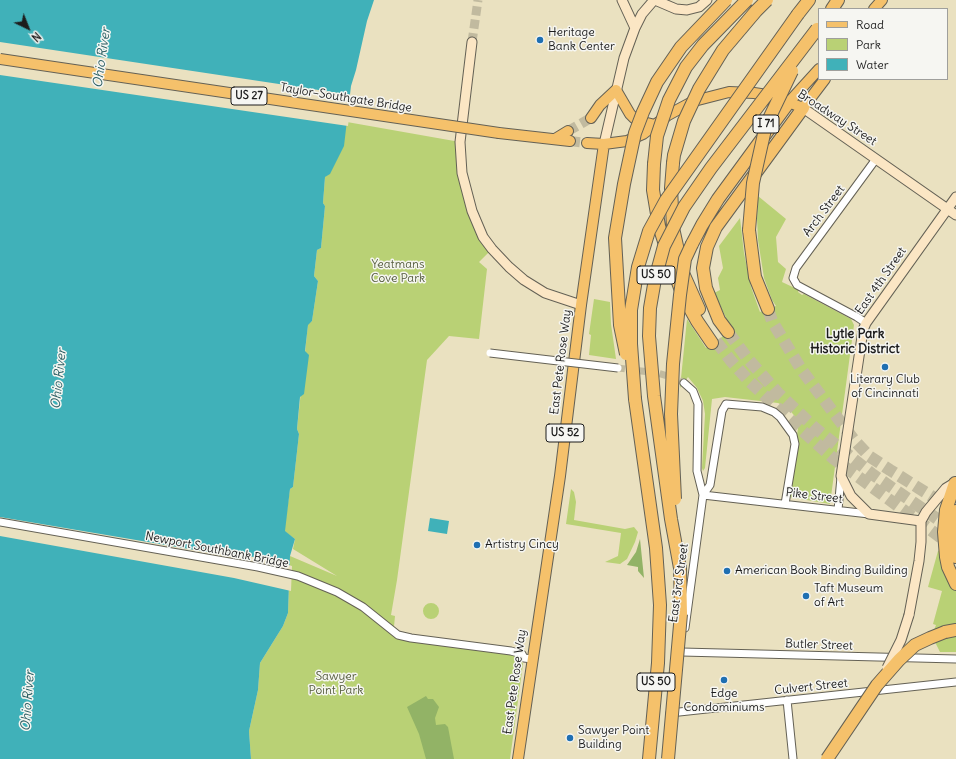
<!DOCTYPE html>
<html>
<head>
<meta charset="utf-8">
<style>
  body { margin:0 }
  #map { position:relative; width:956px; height:759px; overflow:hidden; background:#eae1c0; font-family:Delius,sans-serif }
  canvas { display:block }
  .legend { position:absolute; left:818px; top:8px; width:130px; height:72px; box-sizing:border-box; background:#f6f6f2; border:1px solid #9f9f9c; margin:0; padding:5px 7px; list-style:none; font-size:12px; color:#1c1c1c }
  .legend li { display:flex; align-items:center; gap:8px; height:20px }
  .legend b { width:20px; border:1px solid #9f9f9c }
  .north { position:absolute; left:8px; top:8px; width:40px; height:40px; -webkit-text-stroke:3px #f6f6f2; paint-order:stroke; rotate:137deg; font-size:11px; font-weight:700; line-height:16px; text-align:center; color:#1c1c1c }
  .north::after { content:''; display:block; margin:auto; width:14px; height:18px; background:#1c1c1c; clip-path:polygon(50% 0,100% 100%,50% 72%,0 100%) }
</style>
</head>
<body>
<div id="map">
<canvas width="956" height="759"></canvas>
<ul class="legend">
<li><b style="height:5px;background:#f5c16b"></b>Road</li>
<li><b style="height:11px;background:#b9d175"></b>Park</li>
<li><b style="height:11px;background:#40b1b9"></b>Water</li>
</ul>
<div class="north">N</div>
</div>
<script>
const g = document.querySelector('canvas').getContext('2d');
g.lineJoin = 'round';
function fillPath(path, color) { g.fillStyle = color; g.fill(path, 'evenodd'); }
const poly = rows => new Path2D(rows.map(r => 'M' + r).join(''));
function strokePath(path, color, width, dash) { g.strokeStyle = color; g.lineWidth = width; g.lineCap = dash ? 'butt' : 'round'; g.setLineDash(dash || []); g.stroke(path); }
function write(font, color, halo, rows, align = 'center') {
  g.font = font + ' Delius,sans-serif'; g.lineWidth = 3; g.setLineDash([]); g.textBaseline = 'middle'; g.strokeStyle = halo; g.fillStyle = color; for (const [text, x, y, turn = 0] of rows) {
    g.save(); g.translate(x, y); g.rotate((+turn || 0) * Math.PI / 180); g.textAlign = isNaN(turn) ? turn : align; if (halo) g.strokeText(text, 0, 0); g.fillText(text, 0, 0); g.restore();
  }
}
fillPath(poly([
  [347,122,460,142,468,197,492,249,479,262,487,269,479,339,449,336,427,360,397,580,391,615,395,616,393,637,517,652,523,664,510,759,251,759,249,731,258,690,260,663,283,626,288,613,290,556,337,576,293,549,295,539,284,531,290,489,293,487,299,434,297,429,308,324,312,321,318,281,314,276,317,250,321,248,325,206,323,203,325,177],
  [758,196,786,219,776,237,778,262,786,269,782,282,799,290,798,292,802,295,804,294,851,319,854,325,830,504,789,497,799,420,797,419,788,408,778,403,725,397,712,399,705,468,703,471,702,468,705,414,703,401,697,388,688,377,680,388,687,319,706,348,732,330,714,293,720,290,718,278,723,268,719,246,740,218,744,253,751,287,760,312,776,306,772,300,764,278,758,240,757,219],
  [594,299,610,302,611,324,616,359,589,355,591,335,589,334],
  [571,489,574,492,576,502,574,520,625,529,634,527,638,532,635,542,627,559,620,564,605,562,618,556,621,533,566,524],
  [940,550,956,590,956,625,946,626,934,630,936,625,933,624,942,591,928,587,938,551],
  '423 611a8 8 0 1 1 16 0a8 8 0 1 1-16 0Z',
  [956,635,956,652,940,652,934,640]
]), '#b9d175');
fillPath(poly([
  [640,539,644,578,638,571,638,567,627,565,636,552],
  [426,696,428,699,433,699,439,707,435,718,436,725,445,724,448,727,454,759,426,759,419,734,407,707]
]), '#92b366');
fillPath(poly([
  [0,0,374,0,367,21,356,70,351,86,344,146,330,174,325,177,323,203,325,206,321,248,317,250,314,276,318,281,312,321,308,325,305,351,309,355,304,394,300,397,297,429,299,434,293,487,290,489,285,531,295,539,290,556,288,613,283,626,260,663,258,690,249,731,251,759,0,759],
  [430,518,449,521,447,534,428,531]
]), '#40b1b9');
fillPath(poly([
  [0,42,352,95,348,126,0,75],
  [0,517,207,552,208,549,276,561,292,566,291,591,234,578,0,536]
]), '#eae1c0');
strokePath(poly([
  [618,368,657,373,675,378,684,383]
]), '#c1ba9f', 7, [7, 3.5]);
strokePath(poly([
  [472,42,478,0]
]), '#c1ba9f', 9, [9, 4.5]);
strokePath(poly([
  [568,131,591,118],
  [570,141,587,143]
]), '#c1ba9f', 10, [10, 5]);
strokePath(poly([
  [768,309,772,321,801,369,854,440,869,456,890,470,955,511],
  [728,332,748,359,778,393,815,428,872,474,952,529],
  [716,341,731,361,749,381,785,415,834,459,951,545]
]), '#c1ba9f', 12, [12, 6]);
const street = poly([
  [866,323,857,317,797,285,793,278,796,268,876,159],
  [684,383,693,391,698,404,697,471,703,495],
  [703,495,869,514],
  [838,510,841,477],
  [0,522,258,567,298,576,337,592,363,607,398,635,411,638,511,651,522,654,524,658,532,659],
  [685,628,703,495,710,485,722,411,726,404,762,407,774,412,780,417,793,435,795,444,785,504],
  [682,652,956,659],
  [787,700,793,759],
  [670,713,956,682]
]);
const secondary = poly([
  [622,0,635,28],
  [655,0,676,9,687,10,699,7,707,0],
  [472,42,460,142,462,173,472,211,483,237,492,249,509,267,524,280,545,293,581,305],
  [803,108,956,215],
  [604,144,624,58,635,28,642,14,654,0],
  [921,521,869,514,851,496,841,476,863,330,866,323,956,197],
  [909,615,919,561,921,542,921,521,926,512,946,488,956,482]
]);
const primary = poly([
  [874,9,882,0],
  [789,102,819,69],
  [591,118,600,105,616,90,630,114,634,118,643,122,655,125],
  [499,133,570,141],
  [555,139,568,131],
  [587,143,604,144,627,141,643,134,668,115,694,101,729,92,754,93,774,96,803,108,825,79],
  [518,759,560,476,581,305,604,144]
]);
const highway = poly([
  [832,9,838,0],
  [798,14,809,0],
  [673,163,671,188,673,228,683,273,699,309],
  [654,164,653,190,659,226,671,263,683,296,697,321,712,343],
  [749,230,755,277,768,309],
  [692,244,702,225,718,199,789,102],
  [728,332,719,320,706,288,703,268,707,247,716,227,803,108],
  [635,399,656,548,660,605,658,663,649,759],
  [955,483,946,510,944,532,946,557,948,567,956,584],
  [956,511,953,532,956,557],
  [680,568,681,614],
  [945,632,956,630]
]);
strokePath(street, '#646155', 9);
strokePath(secondary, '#646155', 11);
strokePath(primary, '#646155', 12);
strokePath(highway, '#646155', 14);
strokePath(street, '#fff', 7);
strokePath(secondary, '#fbe6c4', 9);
strokePath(primary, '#f5c16b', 10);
strokePath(highway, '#f5c16b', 12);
const streetBridge = poly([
  [490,353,618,368]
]);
const secondaryBridge = poly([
  [887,668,901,640,909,615]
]);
const primaryBridge = poly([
  [0,59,499,133]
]);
const highwayBridge = poly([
  [673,163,674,155,684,121,699,89,723,50,756,11,767,0],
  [654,164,657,136,669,100,686,67,703,45,747,0],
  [749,230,753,183,766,125,792,71],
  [626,354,620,325,615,238,624,184,635,133,643,112,657,82,681,47,726,0],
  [635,399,631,344,631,310,638,267,649,231,666,200,798,14],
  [675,499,671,414,673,364,680,295,685,259,692,244],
  [680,568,671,519,654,396,649,336,650,308,655,279,664,246,684,207,711,168,817,29],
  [668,759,681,614],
  [827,759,877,685,899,660,915,645,930,638,945,632]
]);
strokePath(streetBridge, '#646155', 9, []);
strokePath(secondaryBridge, '#646155', 11, []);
strokePath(primaryBridge, '#646155', 12, []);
strokePath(highwayBridge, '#646155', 14, []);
strokePath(streetBridge, '#fff', 7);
strokePath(secondaryBridge, '#fbe6c4', 9);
strokePath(primaryBridge, '#f5c16b', 10);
strokePath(highwayBridge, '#f5c16b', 12);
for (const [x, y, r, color] of [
  [540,40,4,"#1f6fb2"],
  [885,367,4,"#1f6fb2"],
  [477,545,4,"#1f6fb2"],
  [727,571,4,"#1f6fb2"],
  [806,596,4,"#1f6fb2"],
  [724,680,4,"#1f6fb2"],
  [570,738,4,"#1f6fb2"]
]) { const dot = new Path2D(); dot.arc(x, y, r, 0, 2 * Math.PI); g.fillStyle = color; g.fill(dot); strokePath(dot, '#f6f6f2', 1.5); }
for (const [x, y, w] of [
  [249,96,36],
  [766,124,26],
  [656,275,38],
  [565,433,38],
  [656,682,38]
]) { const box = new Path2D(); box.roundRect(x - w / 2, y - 9, w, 18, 3); g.fillStyle = '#f6f6f2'; g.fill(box); strokePath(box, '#1c1c1c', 1); }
write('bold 11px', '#1c1c1c', null, [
  ["US 27",249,96],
  ["I 71",766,124],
  ["US 50",656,275],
  ["US 52",565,433],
  ["US 50",656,682]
]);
write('12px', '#1c1c1c', '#f6f6f2', [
  ["Heritage",548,33],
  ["Bank Center",548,47],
  ["Literary Club",885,380,"center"],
  ["of Cincinnati",885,394,"center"],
  ["Artistry Cincy",485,545],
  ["American Book Binding Building",735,571],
  ["Taft Museum",814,589],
  ["of Art",814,603],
  ["Edge",724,694,"center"],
  ["Condominiums",724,708,"center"],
  ["Sawyer Point",578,731],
  ["Building",578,745]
], 'left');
write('12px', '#1c1c1c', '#f6f6f2', [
  ["Taylor–Southgate Bridge",346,98,9],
  ["Broadway Street",837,118,33],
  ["Arch Street",824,211,-53],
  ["East 4th Street",881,281,-55],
  ["East Pete Rose Way",561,362,-83],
  ["Pike Street",814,496,7],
  ["Newport Southbank Bridge",217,550,11],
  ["East 3rd Street",679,583,-82],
  ["Butler Street",819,645,2],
  ["East Pete Rose Way",515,682,-82],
  ["Culvert Street",811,687,-6]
]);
write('12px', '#535b3b', '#f6f6f2', [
  ["Yeatmans",398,265],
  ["Cove Park",398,279],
  ["Sawyer",336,677],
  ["Point Park",336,691]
]);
write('italic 13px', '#2c5f63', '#f6f6f2', [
  ["Ohio River",102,58,-82],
  ["Ohio River",59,379,-84],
  ["Ohio River",28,701,-86]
]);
write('bold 13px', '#1c1c1c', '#f6f6f2', [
  ["Lytle Park",855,334],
  ["Historic District",855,349]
]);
</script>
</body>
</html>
